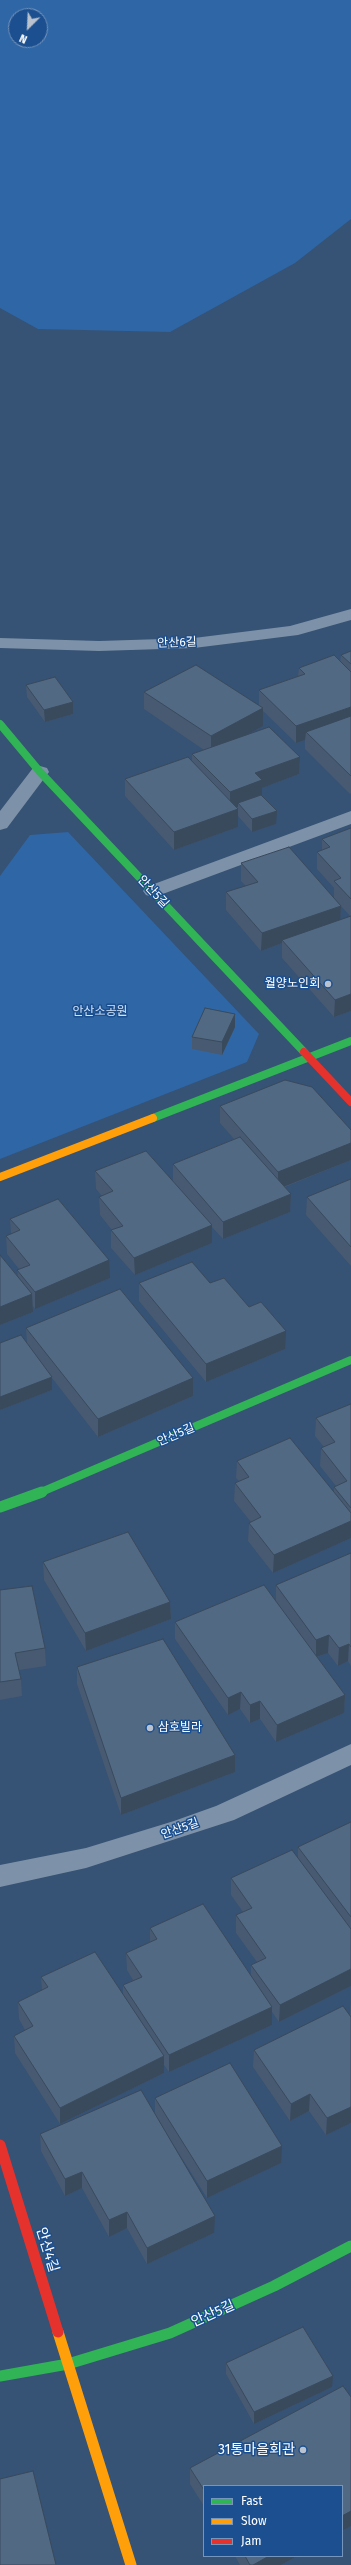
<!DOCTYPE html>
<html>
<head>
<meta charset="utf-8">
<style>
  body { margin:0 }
  #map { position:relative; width:351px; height:2565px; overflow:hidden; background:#365274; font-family:"Fira Sans",sans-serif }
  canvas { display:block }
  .legend { position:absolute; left:203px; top:2485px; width:140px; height:72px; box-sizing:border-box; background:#1b4f8f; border:1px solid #7695bc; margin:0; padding:5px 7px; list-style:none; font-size:12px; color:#fff }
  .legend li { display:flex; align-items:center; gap:8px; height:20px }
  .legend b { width:20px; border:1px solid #7695bc }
  .north { position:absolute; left:8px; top:8px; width:40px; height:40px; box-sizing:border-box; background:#1b4f8f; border:1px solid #7695bc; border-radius:50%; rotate:204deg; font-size:11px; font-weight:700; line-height:16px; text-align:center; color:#fff }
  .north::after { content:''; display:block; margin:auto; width:14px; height:18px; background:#b9c2ce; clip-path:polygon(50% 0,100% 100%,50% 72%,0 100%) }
</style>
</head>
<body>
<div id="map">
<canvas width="351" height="2565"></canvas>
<ul class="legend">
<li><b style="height:5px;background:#30b455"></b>Fast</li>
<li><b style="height:5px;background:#ff9f0a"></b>Slow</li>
<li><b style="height:5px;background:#e5322d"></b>Jam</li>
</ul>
<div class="north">N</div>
</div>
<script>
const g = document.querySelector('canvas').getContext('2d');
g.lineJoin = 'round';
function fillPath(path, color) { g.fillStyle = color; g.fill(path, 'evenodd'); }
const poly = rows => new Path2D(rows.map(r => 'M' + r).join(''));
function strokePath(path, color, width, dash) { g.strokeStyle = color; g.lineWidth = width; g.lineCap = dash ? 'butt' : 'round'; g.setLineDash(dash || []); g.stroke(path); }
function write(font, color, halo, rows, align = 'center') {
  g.font = font + ' "Fira Sans","Noto Sans KR",sans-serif'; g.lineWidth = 3; g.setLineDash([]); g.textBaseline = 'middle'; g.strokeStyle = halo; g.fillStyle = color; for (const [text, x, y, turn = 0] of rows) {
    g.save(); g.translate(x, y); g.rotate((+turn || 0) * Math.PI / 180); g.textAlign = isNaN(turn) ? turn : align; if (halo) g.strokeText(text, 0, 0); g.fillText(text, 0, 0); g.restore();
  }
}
fillPath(poly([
  [0,0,351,0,351,219,295,263,170,332,38,329,0,308],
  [16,16,40,16,40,40,16,40],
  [68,832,259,1034,247,1062,0,1159,0,876,30,835]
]), '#2f66a5');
fillPath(poly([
  [351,609,351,620,298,635,194,648,99,651,0,648,0,638,99,641,194,638,290,626,351,609],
  [40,766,47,768,49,772,7,828,0,830,0,811,33,768,40,766],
  [351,811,351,824,160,895,153,897,146,895,143,891,146,887,351,811],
  [351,1744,351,1765,234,1820,86,1868,0,1887,0,1865,86,1848,174,1821,216,1806,351,1744]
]), '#7d92a8');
strokePath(poly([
  [0,724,40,772,304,1052],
  [153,1118,351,1041],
  [39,1493,351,1360]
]), '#30b455', 8);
strokePath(poly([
  [0,1507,42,1492],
  [0,2376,68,2364,170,2333,274,2286,351,2246]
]), '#30b455', 11);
strokePath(poly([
  [0,1177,153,1118]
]), '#ff9f0a', 8);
strokePath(poly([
  [58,2332,131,2565]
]), '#ff9f0a', 11);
strokePath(poly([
  [304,1052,351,1102]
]), '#e5322d', 8);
strokePath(poly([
  [0,2145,58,2332]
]), '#e5322d', 11);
fillPath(poly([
  [351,651,351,793,350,794,305,749,305,740,296,743,263,711,263,726,245,735,300,757,299,774,262,788,262,796,276,824,252,832,238,816,238,827,174,850,125,796,125,779,192,761,192,754,204,750,144,709,144,692,259,706,259,690,298,676,299,668,340,662,341,655],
  [26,685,73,702,73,714,45,722,27,697],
  [351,828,351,1011,334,1017,282,958,282,943,261,951,226,910,226,892,246,886,241,881,241,863,334,898,334,888,317,869,317,852,322,850,322,839],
  [341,906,350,916,340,920],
  [235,1014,235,1027,222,1055,192,1049,192,1037],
  [220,1106,351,1160,285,1187,291,1194,290,1212,223,1239,212,1227,212,1243,135,1275,111,1248,111,1230,112,1230,100,1215,99,1197,102,1196,96,1189,95,1171,173,1181,173,1164,234,1139,220,1123],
  [351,1179,351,1266,306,1215,307,1197],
  [10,1219,110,1278,35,1309,33,1306,33,1312,0,1325,0,1255,18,1276,17,1270,19,1269,7,1254,6,1236,11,1234],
  [139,1283,210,1283,249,1307,285,1349,206,1382,139,1301],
  [26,1328,193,1396,98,1437,52,1378,52,1390,0,1410,0,1343,27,1343],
  [351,1404,351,1538,273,1573,248,1541,249,1523,251,1522,234,1501,235,1483,239,1481,236,1478,237,1461,334,1492,334,1487,336,1486,320,1466,321,1448,324,1447,315,1436,316,1418],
  [351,1553,351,1666,348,1661,338,1666,328,1653,317,1657,345,1695,344,1713,276,1742,260,1719,250,1723,240,1709,228,1715,175,1639,175,1622,276,1601,276,1585],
  [43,1562,170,1602,171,1619,86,1651,44,1580],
  [0,1590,45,1648,46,1666,19,1670,21,1679,22,1696,0,1700],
  [77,1667,235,1755,235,1772,121,1815,77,1684],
  [351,1822,351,1986,279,2022,272,2012,272,2025,169,2072,164,2065,164,2073,60,2124,15,2053,14,2036,25,2030,19,2019,18,2002,42,1991,41,1977,123,1994,123,1985,133,1980,127,1970,126,1953,150,1942,150,1928,251,1976,251,1965,257,1962,236,1933,236,1915,243,1912,231,1895,231,1878,298,1858,298,1847],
  [351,2001,351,2123,326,2135,309,2111,290,2121,253,2067,254,2050,350,2016],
  [155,2098,281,2163,207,2198,158,2120,214,2233,147,2264,127,2228,109,2237,82,2188,65,2196,41,2151,40,2134,155,2115],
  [226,2363,332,2387,254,2424,226,2374],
  [351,2397,351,2526,342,2531,204,2486,204,2506,190,2484,190,2468],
  [235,2556,297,2556,281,2565,240,2565]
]), '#475a72');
fillPath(poly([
  [73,702,73,714,45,722,44,710],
  [351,707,351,724,306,732,305,740,296,743,296,726],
  [263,708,263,726,211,754,211,736],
  [300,757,299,774,262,788,262,798,238,803,238,807,230,810,230,792,255,773],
  [238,809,238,827,174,850,174,832],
  [277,811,276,824,252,832,252,819],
  [341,906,340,924,282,940,282,943,261,951,262,933],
  [351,994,351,1011,334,1017,335,1000],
  [235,1014,235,1027,222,1055,222,1042],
  [351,1143,351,1160,278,1189,278,1172],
  [291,1194,290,1212,223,1239,223,1222],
  [212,1225,212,1243,135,1275,134,1258],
  [109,1260,110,1278,35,1309,35,1292],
  [32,1294,33,1312,0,1325,0,1307],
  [286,1331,285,1349,206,1382,206,1364],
  [52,1377,52,1390,0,1410,0,1397],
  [193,1378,193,1396,98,1437,98,1419],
  [351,1521,351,1538,273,1573,274,1555],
  [170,1602,171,1619,86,1651,85,1633],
  [329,1635,328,1653,316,1657,316,1640],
  [349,1644,348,1661,338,1666,339,1648],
  [241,1692,240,1709,228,1715,228,1698],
  [345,1695,344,1713,276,1742,277,1725],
  [260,1701,260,1719,250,1723,250,1705],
  [235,1755,235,1772,121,1815,121,1798],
  [351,1969,351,1986,279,2022,280,2005],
  [272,2007,272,2025,169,2072,169,2055],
  [164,2056,164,2073,60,2124,60,2108],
  [310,2094,309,2111,290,2121,291,2104],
  [351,2107,351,2123,326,2135,327,2118],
  [282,2146,281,2163,207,2198,207,2181],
  [82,2172,82,2188,65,2196,65,2179],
  [127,2212,127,2228,109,2237,109,2220],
  [215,2216,214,2233,147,2264,147,2248],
  [333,2376,332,2387,254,2424,254,2412],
  [351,2511,351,2526,342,2531,342,2516],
  [269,2556,297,2556,281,2565,253,2565]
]), '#394a5c');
const building = poly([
  [351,651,351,664,341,655,351,651],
  [334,655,351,672,351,707,296,726,259,690,305,674,299,668,334,655],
  [196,665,263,708,211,736,144,692,196,665],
  [55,677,73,702,44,710,26,685,55,677],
  [351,716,351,776,306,732,351,716],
  [269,727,300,757,255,773,262,780,230,792,192,754,269,727],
  [188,757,238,809,174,832,125,779,188,757],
  [261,795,277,811,252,819,238,803,261,795],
  [351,828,351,899,334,881,341,878,317,852,330,847,322,839,351,828],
  [289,847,341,906,262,933,226,892,258,882,241,863,289,847],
  [351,916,351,994,335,1000,282,940,351,916],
  [205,1008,235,1014,222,1042,192,1037,205,1008],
  [285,1080,312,1087,351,1130,351,1143,278,1172,220,1106,285,1080],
  [240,1137,291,1194,223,1222,173,1164,240,1137],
  [146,1151,212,1225,134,1258,111,1230,123,1226,99,1197,113,1191,95,1171,146,1151],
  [351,1179,351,1247,307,1197,351,1179],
  [58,1199,109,1260,35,1292,17,1270,30,1265,6,1236,20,1230,10,1219,58,1199],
  [0,1255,32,1294,0,1307,0,1255],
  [192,1262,210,1283,224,1278,249,1307,261,1302,286,1331,206,1364,139,1283,192,1262],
  [120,1289,193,1378,98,1419,26,1328,120,1289],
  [21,1335,52,1377,0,1397,0,1343,21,1335],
  [351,1404,351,1508,334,1487,347,1481,321,1448,335,1442,316,1418,351,1404],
  [290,1438,351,1513,351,1521,274,1555,249,1523,261,1517,235,1483,249,1477,237,1461,290,1438],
  [128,1532,170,1602,85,1633,43,1562,128,1532],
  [351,1553,351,1647,349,1644,339,1648,329,1635,316,1640,276,1585,351,1553],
  [264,1585,345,1695,277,1725,260,1701,250,1705,241,1692,228,1698,175,1622,264,1585],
  [32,1586,45,1648,15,1653,21,1679,0,1682,0,1590,32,1586],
  [163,1639,235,1755,121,1798,77,1667,163,1639],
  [351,1822,351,1917,298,1847,351,1822],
  [292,1850,351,1929,351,1969,280,2005,251,1965,266,1958,236,1915,252,1908,231,1878,292,1850],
  [203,1904,272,2007,169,2055,123,1985,142,1977,126,1953,157,1939,150,1928,203,1904],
  [95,1952,164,2056,60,2108,14,2036,33,2026,18,2002,48,1987,41,1977,95,1952],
  [343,2006,351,2017,351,2107,327,2118,310,2094,291,2104,254,2050,343,2006],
  [230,2063,282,2146,207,2181,155,2098,230,2063],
  [141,2090,215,2216,147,2248,127,2212,109,2220,82,2172,65,2179,40,2134,141,2090],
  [303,2327,333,2376,254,2412,226,2363,303,2327],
  [343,2386,351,2397,351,2511,342,2516,342,2486,204,2486,204,2490,190,2468,343,2386],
  [33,2471,56,2565,0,2565,0,2479,33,2471],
  [245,2556,269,2556,253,2565,250,2565,245,2556]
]);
fillPath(building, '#526984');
strokePath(building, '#394a5c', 1);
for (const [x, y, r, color] of [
  [328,984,4,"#b9c2ce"],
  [150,1728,4,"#b9c2ce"],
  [303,2450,4,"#b9c2ce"]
]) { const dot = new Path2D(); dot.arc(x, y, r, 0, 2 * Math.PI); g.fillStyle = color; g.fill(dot); strokePath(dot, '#1b4f8f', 1.5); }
write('12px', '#fff', '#1b4f8f', [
  ["안산6길",177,643,-2],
  ["안산5길",153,892,47],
  ["안산5길",176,1435,-23],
  ["안산5길",180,1829,-20]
]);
write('12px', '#fff', '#1b4f8f', [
  ["월양노인회",320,984],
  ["삼호빌라",158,1728,"left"]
], 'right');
write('12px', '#cfe3fa', '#1b4f8f', [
  ["안산소공원",100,1012]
]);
write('14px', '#fff', '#1b4f8f', [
  ["안산4길",47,2250,73],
  ["안산5길",213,2314,-24]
]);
write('14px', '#fff', '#1b4f8f', [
  ["31통마을회관",295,2450]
], 'right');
</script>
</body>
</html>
